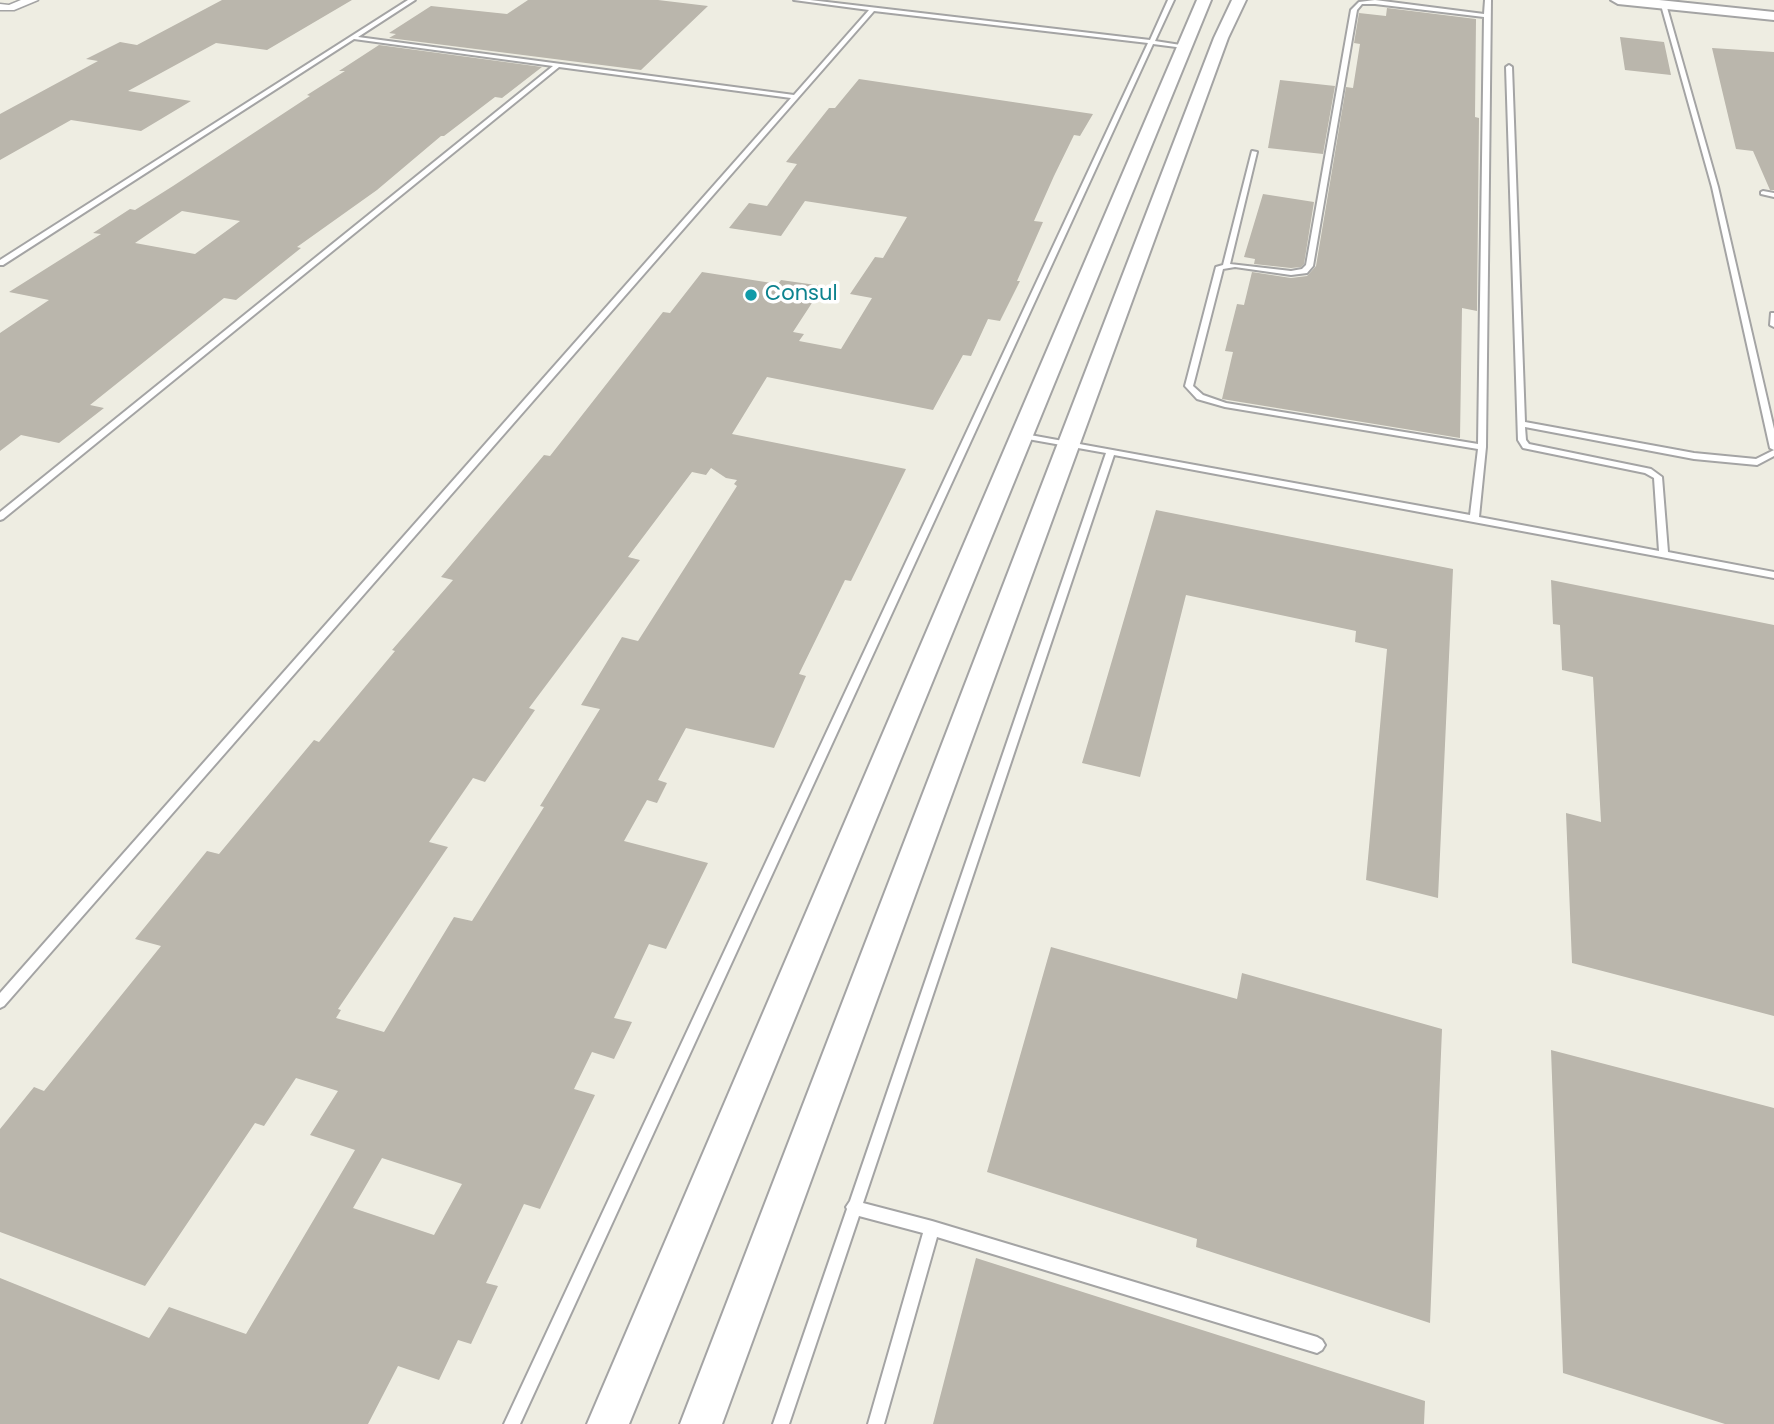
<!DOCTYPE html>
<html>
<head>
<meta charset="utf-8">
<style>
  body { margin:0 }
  canvas { display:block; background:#eeede2 }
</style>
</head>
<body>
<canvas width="1774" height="1424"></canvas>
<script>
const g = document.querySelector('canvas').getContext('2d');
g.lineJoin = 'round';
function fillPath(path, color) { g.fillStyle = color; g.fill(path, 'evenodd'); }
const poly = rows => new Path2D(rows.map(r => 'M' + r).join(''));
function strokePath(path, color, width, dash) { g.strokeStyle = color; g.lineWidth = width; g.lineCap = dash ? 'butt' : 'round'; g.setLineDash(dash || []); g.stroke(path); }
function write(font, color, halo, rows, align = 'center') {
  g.font = font + ' Poppins,sans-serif'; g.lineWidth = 7; g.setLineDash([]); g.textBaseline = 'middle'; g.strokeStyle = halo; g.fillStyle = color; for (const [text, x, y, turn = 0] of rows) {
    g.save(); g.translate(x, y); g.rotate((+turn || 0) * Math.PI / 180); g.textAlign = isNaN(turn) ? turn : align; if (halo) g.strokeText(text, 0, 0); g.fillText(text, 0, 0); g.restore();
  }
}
fillPath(poly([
  [222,0,352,0,267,50,216,43,128,91,191,101,141,131,71,120,0,160,0,114,98,61,86,59,120,42,137,45],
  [528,0,658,0,708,6,641,70,389,38,396,34,389,33,431,6,507,14],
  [1387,8,1476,19,1475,117,1479,118,1477,311,1462,308,1460,438,1222,399,1233,352,1225,351,1237,304,1244,305,1252,272,1291,278,1307,276,1316,266,1346,87,1353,88,1360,44,1354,43,1359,13,1386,16],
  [1620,37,1664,42,1671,75,1625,70],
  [379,45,542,67,502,98,495,97,444,136,441,136,377,190,297,247,301,248,236,300,224,298,90,405,104,408,59,443,21,435,0,451,0,333,49,300,9,292,101,234,93,233,130,209,135,210,173,186,310,96,307,95,345,71,339,71],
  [182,211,240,221,195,254,135,243],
  [1712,48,1774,52,1774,190,1770,190,1753,151,1736,149],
  [859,79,1093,114,1080,136,1074,135,1054,176,1034,221,1043,222,1017,281,1020,281,1000,321,988,319,971,356,963,355,933,410,767,377,732,434,906,469,851,581,845,580,799,674,806,676,774,748,686,728,658,780,667,783,657,803,647,800,624,841,708,863,666,949,649,944,614,1018,632,1022,614,1059,592,1052,574,1089,595,1095,540,1209,524,1204,486,1283,498,1286,471,1344,458,1340,439,1380,398,1366,368,1424,0,1424,0,1278,149,1338,169,1307,246,1334,355,1150,310,1135,338,1091,296,1078,264,1126,255,1123,145,1286,0,1232,0,1129,34,1087,44,1091,161,946,135,939,207,851,219,854,314,740,319,742,395,651,392,650,453,580,441,577,544,455,550,456,663,312,670,313,702,272,778,284,781,280,823,286,793,332,804,334,799,341,841,349,872,298,850,294,875,257,883,258,907,217,805,201,781,236,729,228,749,203,767,206,797,164,786,162,829,108,835,108],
  [711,468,726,478,737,480,734,484,737,486,638,641,622,637,581,705,600,709,540,806,544,807,472,921,454,917,384,1032,336,1018,341,1010,338,1009,448,847,429,842,473,778,485,782,535,710,529,708,640,560,628,557,692,472,706,475],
  [382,1158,462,1184,434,1235,353,1208],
  [1280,80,1335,86,1323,154,1268,148],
  [1263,194,1314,202,1304,264,1301,267,1291,268,1254,264,1255,259,1244,257],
  [1156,510,1453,569,1438,898,1366,880,1387,649,1355,642,1356,631,1186,595,1140,777,1082,763],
  [1551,580,1774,625,1774,1016,1572,963,1566,813,1601,822,1593,677,1562,670,1560,625,1553,624],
  [1051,947,1237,999,1242,973,1442,1029,1430,1323,1196,1247,1197,1239,987,1172],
  [1551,1050,1774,1108,1774,1424,1725,1424,1563,1373],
  [976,1258,1425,1401,1424,1424,933,1424]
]), '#bab6ac');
const service = poly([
  [408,0,415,0,358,37,794,95,869,10,794,0,810,0,1150,40,1168,0,1174,0,1155,41,1187,46,1184,48,1153,44,520,1424,504,1424,1148,43,874,11,4,1006,0,1008,0,993,791,98,559,67,3,519,0,520,0,512,553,66,354,39,3,265,0,265,0,260,408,0],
  [1375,0,1484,14,1485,0,1491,0,1486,447,1479,517,1659,551,1654,478,1645,473,1523,448,1518,440,1506,67,1509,65,1512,67,1525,422,1694,453,1756,459,1774,450,1770,448,1712,187,1661,5,1666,4,1718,187,1774,429,1774,456,1757,465,1694,459,1525,427,1526,440,1529,444,1651,469,1662,477,1668,552,1774,572,1774,578,1114,455,863,1203,932,1221,1317,1337,1322,1340,1325,1345,1322,1350,1317,1353,937,1237,884,1424,868,1424,923,1233,859,1216,789,1424,773,1424,847,1209,846,1207,850,1201,1106,453,1022,438,1018,435,1019,433,1470,515,1478,449,1225,407,1197,399,1185,386,1216,267,1223,265,1252,151,1257,152,1230,264,1291,271,1302,269,1306,265,1351,10,1359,2,1375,0],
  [1362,4,1375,4,1484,17,1478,444,1226,403,1203,395,1193,386,1223,269,1235,267,1291,275,1307,273,1313,266,1357,10,1362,4],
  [1763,191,1774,193,1774,197,1761,194,1761,192,1763,191],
  [1771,313,1774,313,1774,327,1770,325,1771,313]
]);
const minor = poly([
  [21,0,38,0,14,10,0,10,0,4,9,5,21,0]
]);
const tertiary = poly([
  [1197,0,1211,0,629,1424,587,1424,1197,0],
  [1232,0,1246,0,1228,38,722,1424,680,1424,1214,38,1232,0],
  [1611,0,1659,0,1774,12,1774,20,1618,4,1611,0]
]);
strokePath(service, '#a4a4a4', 4);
strokePath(minor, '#a4a4a4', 3);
strokePath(tertiary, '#a4a4a4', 4);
fillPath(service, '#fff');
fillPath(minor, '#fff');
fillPath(tertiary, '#fff');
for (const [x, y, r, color] of [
  [751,295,7,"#0f9aa8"]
]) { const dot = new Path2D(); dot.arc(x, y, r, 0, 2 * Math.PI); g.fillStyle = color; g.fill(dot); strokePath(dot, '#fff', 2.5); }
write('21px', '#0d838f', '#fff', [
  ["Consul",765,295]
], 'left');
</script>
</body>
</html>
